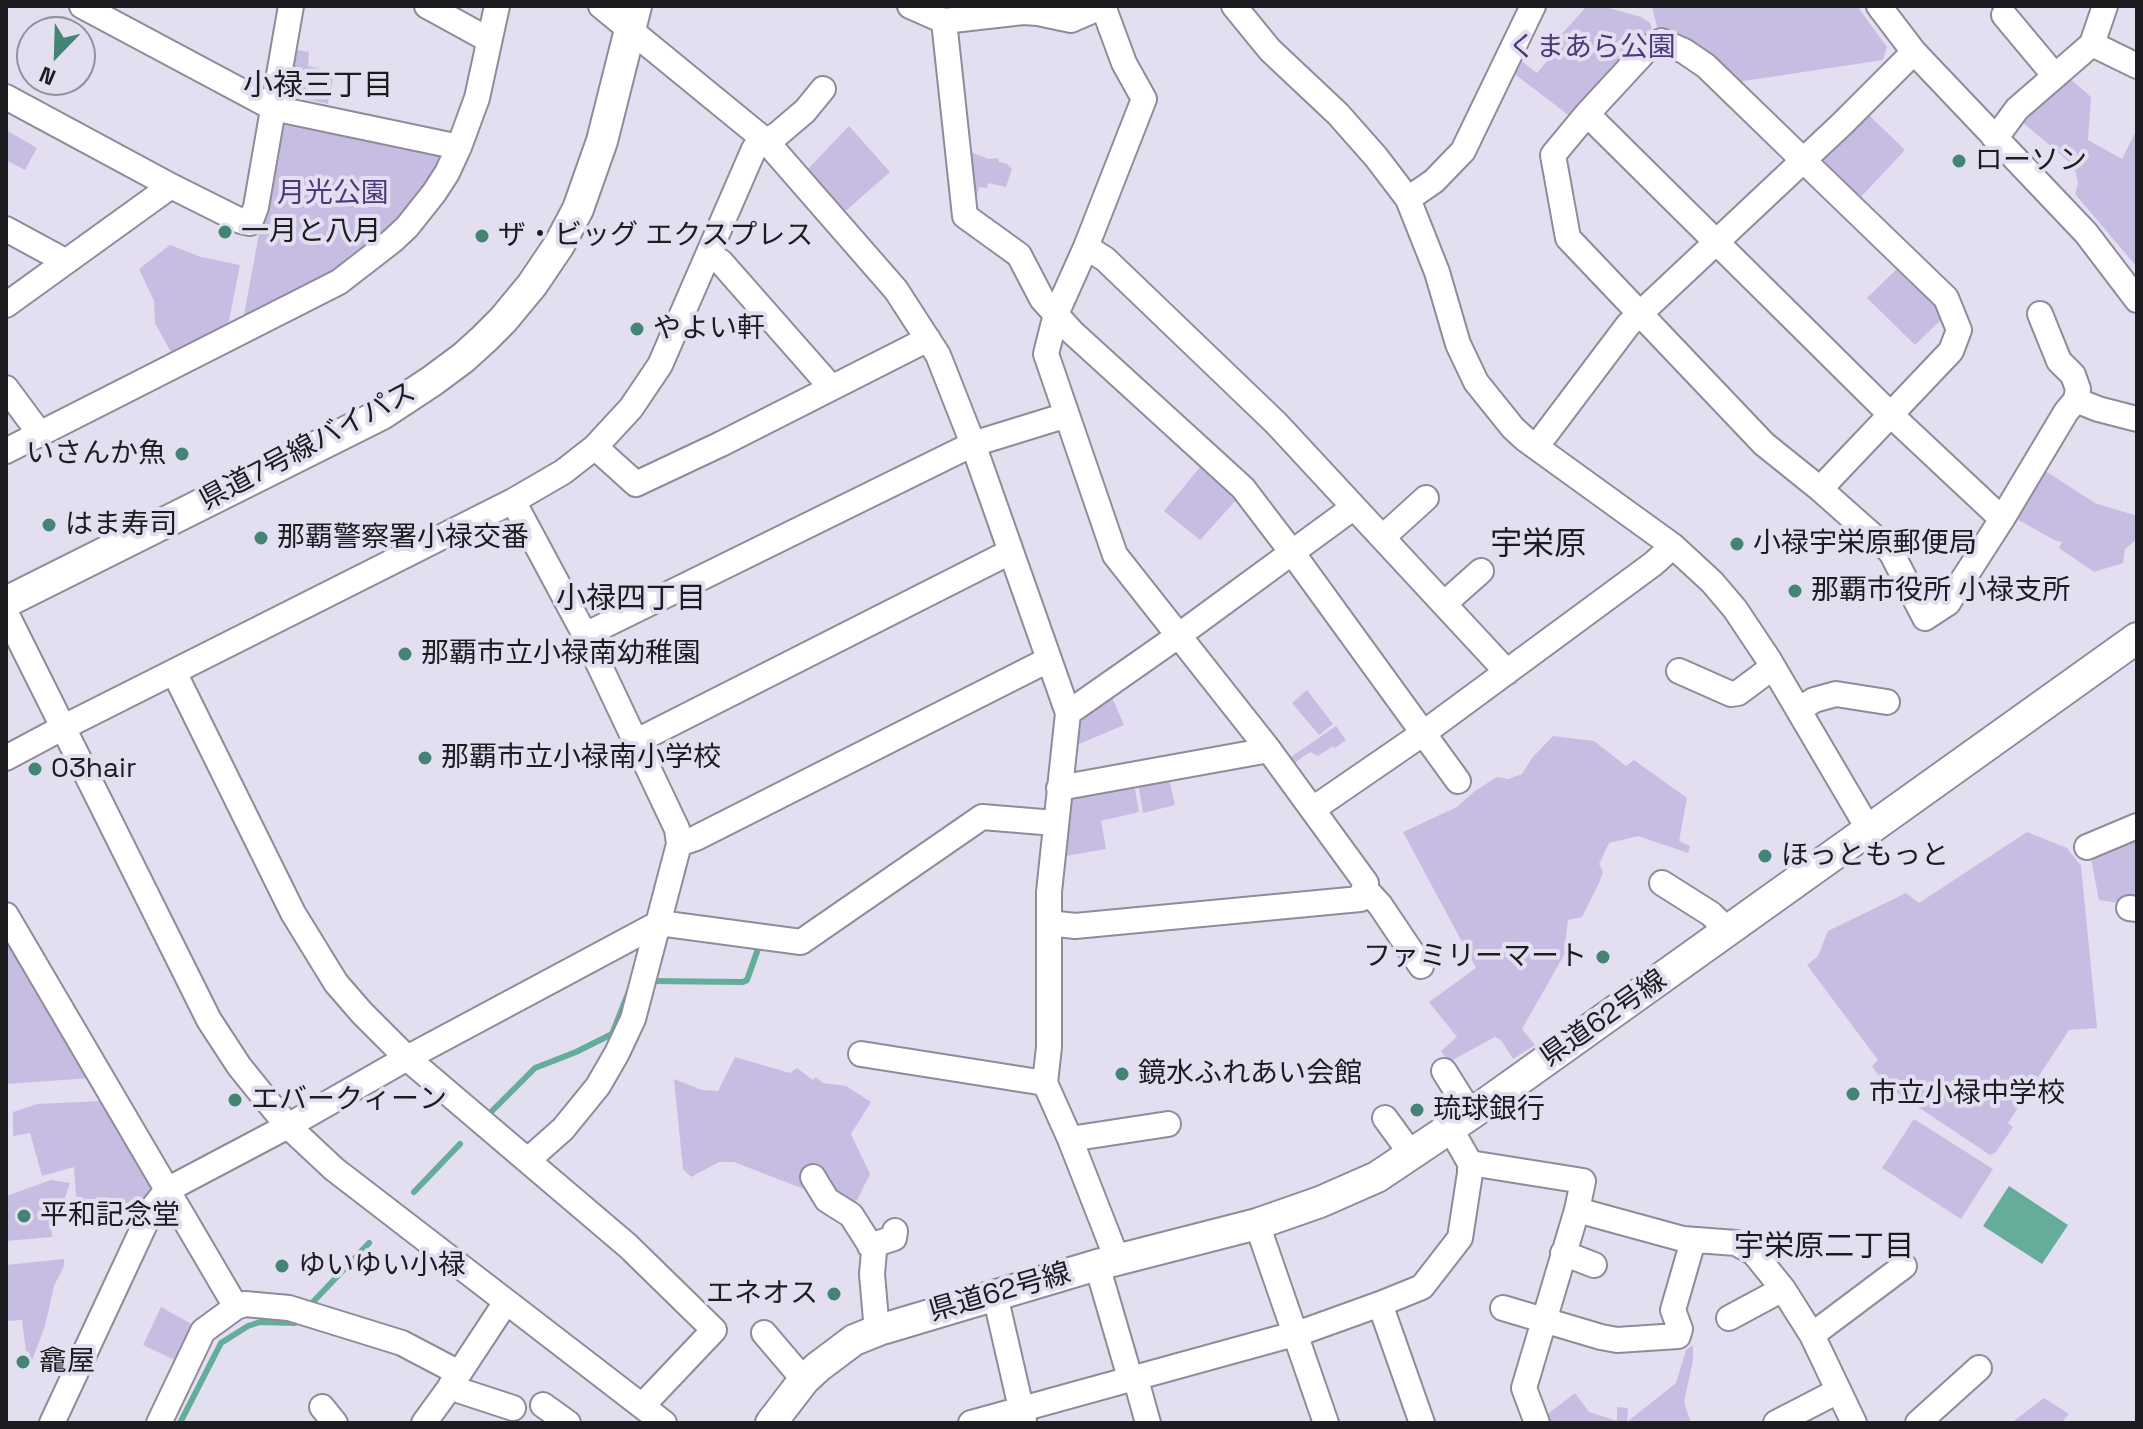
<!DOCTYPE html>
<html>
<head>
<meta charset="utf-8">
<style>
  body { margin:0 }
  #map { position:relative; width:2143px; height:1429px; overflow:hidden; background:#e3dff0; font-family:"Space Grotesk",sans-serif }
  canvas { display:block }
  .frame { position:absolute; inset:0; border:8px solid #1d1c21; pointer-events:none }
  .north { position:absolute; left:16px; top:16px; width:80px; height:80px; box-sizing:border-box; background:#e3dff0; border:2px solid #94919d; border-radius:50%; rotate:203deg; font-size:22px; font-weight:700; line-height:32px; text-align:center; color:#1d1c21 }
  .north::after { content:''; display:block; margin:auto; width:28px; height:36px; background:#438474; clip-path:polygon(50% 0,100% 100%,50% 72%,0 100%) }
</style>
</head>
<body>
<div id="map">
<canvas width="2143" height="1429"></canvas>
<div class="frame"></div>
<div class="north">N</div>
</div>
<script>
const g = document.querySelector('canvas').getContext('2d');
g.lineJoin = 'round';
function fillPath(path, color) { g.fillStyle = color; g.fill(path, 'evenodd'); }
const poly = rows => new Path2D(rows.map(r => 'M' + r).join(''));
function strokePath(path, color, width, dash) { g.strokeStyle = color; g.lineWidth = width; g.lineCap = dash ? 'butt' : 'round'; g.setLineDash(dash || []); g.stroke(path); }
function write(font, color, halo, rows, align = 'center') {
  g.font = font + ' "Space Grotesk","Noto Sans JP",sans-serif'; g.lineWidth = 8; g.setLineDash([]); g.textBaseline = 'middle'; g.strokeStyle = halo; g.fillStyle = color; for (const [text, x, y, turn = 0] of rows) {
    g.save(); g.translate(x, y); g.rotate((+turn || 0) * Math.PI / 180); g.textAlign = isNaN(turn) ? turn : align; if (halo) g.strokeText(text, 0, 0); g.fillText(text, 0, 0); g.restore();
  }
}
fillPath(poly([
  [1652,6,1857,6,1887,47,1883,60,1737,82,1693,45,1657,27],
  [1586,7,1609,8,1641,17,1650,23,1652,28,1571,117,1512,72,1519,59,1537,73,1547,61,1560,36],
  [292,49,309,52,308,66,334,72,328,104,292,96,287,91],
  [2067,76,2091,97,2088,140,2122,159,2137,129,2137,267,2075,194,2078,183,2074,166,2021,121],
  [1868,114,1905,150,1859,199,1824,166,1823,155],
  [280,121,442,151,444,158,397,223,350,265,243,320],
  [849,126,890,172,842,214,805,172],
  [6,130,37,148,25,170,6,160],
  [968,151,989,159,998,158,999,162,1007,164,1012,169,1006,187,988,183,987,188,979,187,973,209],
  [170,245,201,257,240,265,228,325,172,354,155,323,154,301,139,269],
  [1901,265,1938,302,1944,317,1915,345,1867,298],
  [1204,462,1239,497,1200,540,1164,511],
  [2044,470,2095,503,2137,516,2137,539,2125,549,2123,563,2094,572,2059,548,2062,542,2054,540,2015,518],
  [1307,690,1333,724,1319,735,1292,703],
  [1111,695,1124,725,1072,747,1075,723,1082,713],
  [1336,726,1346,740,1335,748,1333,746,1318,756,1310,752,1293,764,1288,759],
  [1553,736,1594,741,1626,766,1634,760,1687,798,1679,841,1690,846,1688,853,1638,836,1609,843,1599,864,1603,872,1599,883,1582,917,1568,920,1564,955,1522,1029,1535,1045,1513,1059,1501,1040,1495,1037,1449,1062,1441,1051,1457,1037,1429,1002,1476,968,1403,832,1457,807,1475,791,1497,777,1508,779,1522,774,1532,758],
  [1169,778,1175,805,1143,813,1138,783],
  [1134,784,1139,812,1101,821,1106,849,1060,857,1071,795],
  [2027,832,2067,848,2081,866,2097,1028,2069,1030,2008,1123,2013,1127,1996,1152,1990,1155,1885,1085,1872,1066,1878,1060,1807,965,1818,956,1828,931,1906,893,1919,903],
  [2137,834,2137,906,2099,900,2091,859,2107,847],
  [6,932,91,1078,6,1084],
  [735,1057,790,1073,797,1068,813,1080,816,1077,823,1083,846,1086,871,1102,851,1134,870,1174,853,1208,734,1162,719,1162,691,1177,683,1169,674,1079,702,1090,718,1091],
  [103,1101,155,1184,136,1224,94,1207,76,1196,74,1167,42,1176,30,1133,13,1136,13,1112,37,1104],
  [1914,1119,1993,1169,1961,1219,1882,1168],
  [51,1180,70,1183,62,1206,50,1211,52,1237,6,1241,6,1196],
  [64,1259,64,1266,54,1286,45,1326,31,1363,29,1352,26,1351,22,1320,6,1321,6,1265],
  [161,1307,197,1327,181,1363,143,1345],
  [1693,1345,1693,1360,1684,1402,1691,1423,1547,1423,1544,1417,1575,1393,1589,1412,1617,1421,1617,1407,1628,1408,1627,1422,1676,1383,1686,1350],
  [2044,1398,2069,1414,2061,1423,2011,1423]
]), '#c7bde3');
fillPath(poly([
  [2009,1186,2068,1225,2042,1264,1983,1226]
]), '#65ad9b');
strokePath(poly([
  [649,981,743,982,747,980,758,949],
  [488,1115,535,1068,576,1052,612,1034,629,991],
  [414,1192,460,1144],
  [312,1303,369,1243],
  [180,1423,221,1343,248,1326,260,1322,295,1323]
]), '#65ad9b', 6);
const minor = poly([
  [82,6,273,108,459,147],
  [427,6,489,40],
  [601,6,766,141,896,290,938,355,973,444,1068,713,1049,892,1049,1047,1045,1083,1070,1139,1117,1259],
  [910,6,944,21,1023,12,1038,13,1071,20,1103,6,1124,63,1144,99,1086,247,1056,314,1046,354,1115,555,1269,750,1366,883,1360,899,1075,926,1049,923],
  [1234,6,1270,50,1338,114,1376,157,1408,199,1437,272,1458,344,1476,382,1513,428,1525,439,1673,546,1712,582,1735,609,1769,660,1869,830],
  [1879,6,1914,52,2086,233,2137,300],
  [2004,15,2055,76],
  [944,21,965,216,1019,255,1042,299,1072,332,1243,488,1291,551,1458,781],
  [2092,44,2137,66],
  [6,97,171,186,241,221,250,223,256,207,291,6],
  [1587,114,1891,415,2002,519],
  [1993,136,2003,128,2017,109,2092,44,2105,6],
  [1408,199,1434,181,1463,151,1533,6],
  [6,229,65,261],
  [1086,247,1105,259,1276,423,1507,672],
  [710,254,721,262,831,387],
  [6,305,171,186],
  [2040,314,2059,361,2073,375,2078,389,2076,400],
  [6,388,40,434],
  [595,447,636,484,721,444,928,339],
  [1536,447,1628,325,1842,124,1914,52],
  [6,451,339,282,392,241,407,227,434,193,447,173,459,147,477,98,497,6],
  [1820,489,1951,351,1959,330,1946,298,1803,160,1706,66,1684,51,1661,41,1648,48,1587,114,1553,155,1568,238,1764,444,1820,489,1891,552,1925,618,1948,603,2002,519,2066,412,2076,400,2098,409,2137,419],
  [513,501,585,635,677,829,679,844,633,1019,617,1053,598,1086,563,1129,528,1160],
  [1383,537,1426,498],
  [1445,603,1481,571],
  [6,613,209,1020,239,1066,264,1097,288,1126,334,1169,664,1423],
  [585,635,973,444,1067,415],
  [1679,671,1731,694,1738,693,1773,667],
  [174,672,293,913,336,983,362,1013,407,1058,628,1246,714,1330,642,1406],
  [1799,710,1814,700,1836,694,1887,702],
  [1068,713,1178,636,1354,507],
  [635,742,1010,552],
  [6,758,64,727,513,501,563,472,595,447,631,408,660,365,754,149,778,134,805,111,823,89],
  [1059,788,1269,750],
  [1313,809,1425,732,1653,564,1673,546],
  [679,844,696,838,1048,660],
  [2087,847,2137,826],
  [1662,883,1711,914,1728,931],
  [1363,891,1370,894,1380,905,1421,966],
  [2129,908,2137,909],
  [6,915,236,1307],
  [861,1054,1045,1083],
  [1444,1071,1471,1114],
  [1385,1118,1412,1155],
  [1070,1139,1168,1124],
  [1470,1163,1583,1181,1577,1210,1524,1388,1537,1423],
  [813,1177,827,1200,851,1215,874,1251,872,1274,876,1320,879,1330],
  [1577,1210,1683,1239,1736,1243,1754,1253,1783,1289,1812,1335,1854,1423],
  [1257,1224,1326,1423],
  [870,1246,894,1238,895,1231],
  [1563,1253,1594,1265],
  [1097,1265,1128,1371,1138,1387,1148,1423],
  [995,1295,1024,1421],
  [1380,1304,1422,1423],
  [1503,1308,1601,1337,1617,1340,1678,1336,1680,1329,1673,1310,1693,1241],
  [1729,1318,1783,1289],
  [764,1333,804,1380],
  [1812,1335,1904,1266],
  [451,1385,461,1391,513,1408],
  [543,1405,568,1423],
  [322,1407,335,1423],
  [52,1423,152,1209,167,1190,288,1126,407,1058,659,923,801,942,982,817,1055,823],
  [159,1423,203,1331,236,1307,245,1304,289,1308,402,1343,459,1373],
  [424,1423,448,1390,506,1302],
  [971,1423,1305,1331,1380,1304,1422,1287,1460,1238,1470,1173,1470,1163,1450,1128],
  [1776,1423,1838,1391],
  [1918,1423,1979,1368]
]);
const major = poly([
  [6,602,382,414,432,381,463,358,484,339,503,320,532,285,559,245,578,209,602,141,636,6],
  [771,1423,804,1380,818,1367,854,1340,879,1330,1097,1265,1257,1224,1320,1202,1377,1177,1471,1114,2137,638]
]);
strokePath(minor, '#8f8b9a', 28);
strokePath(major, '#8f8b9a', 34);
strokePath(minor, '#fff', 24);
strokePath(major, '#fff', 30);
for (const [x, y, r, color] of [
  [1959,161,8,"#438474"],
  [225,232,8,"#438474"],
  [482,236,8,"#438474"],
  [637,329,8,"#438474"],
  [182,454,8,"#438474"],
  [49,525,8,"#438474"],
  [261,538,8,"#438474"],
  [1737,544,8,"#438474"],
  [1795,591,8,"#438474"],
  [405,654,8,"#438474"],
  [425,758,8,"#438474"],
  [35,769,8,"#438474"],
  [1765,856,8,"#438474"],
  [1603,957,8,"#438474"],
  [1122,1074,8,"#438474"],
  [1853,1094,8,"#438474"],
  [235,1100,8,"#438474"],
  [1417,1110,8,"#438474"],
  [24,1216,8,"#438474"],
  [282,1266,8,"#438474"],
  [834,1294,8,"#438474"],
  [23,1362,8,"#438474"]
]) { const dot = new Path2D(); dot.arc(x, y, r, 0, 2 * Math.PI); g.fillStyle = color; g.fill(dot); strokePath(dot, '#e3dff0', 3); }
write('28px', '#4f387a', '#e3dff0', [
  ["くまあら公園",1592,48],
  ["月光公園",333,194]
]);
write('28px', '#1d1c21', '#e3dff0', [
  ["ローソン",1975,161],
  ["一月と八月",241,232],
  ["ザ・ビッグ エクスプレス",498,236],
  ["やよい軒",653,329],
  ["いさんか魚",166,454,"right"],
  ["はま寿司",65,525],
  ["那覇警察署小禄交番",277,538],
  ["小禄宇栄原郵便局",1753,544],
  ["那覇市役所 小禄支所",1811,591],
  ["那覇市立小禄南幼稚園",421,654],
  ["那覇市立小禄南小学校",441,758],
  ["03hair",51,769],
  ["ほっともっと",1781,856],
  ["ファミリーマート",1587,957,"right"],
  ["鏡水ふれあい会館",1138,1074],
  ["市立小禄中学校",1869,1094],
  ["エバークィーン",251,1100],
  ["琉球銀行",1433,1110],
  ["平和記念堂",40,1216],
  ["ゆいゆい小禄",298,1266],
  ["エネオス",818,1294,"right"],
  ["龕屋",39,1362]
], 'left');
write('28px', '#1d1c21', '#e3dff0', [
  ["県道7号線バイパス",308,447,-28],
  ["県道62号線",1604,1019,-35],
  ["県道62号線",1000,1293,-16]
]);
write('30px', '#1d1c21', '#e3dff0', [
  ["小禄三丁目",318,87],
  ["小禄四丁目",631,600],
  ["宇栄原二丁目",1824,1248]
]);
write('32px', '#1d1c21', '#e3dff0', [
  ["宇栄原",1538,545]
]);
</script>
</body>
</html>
